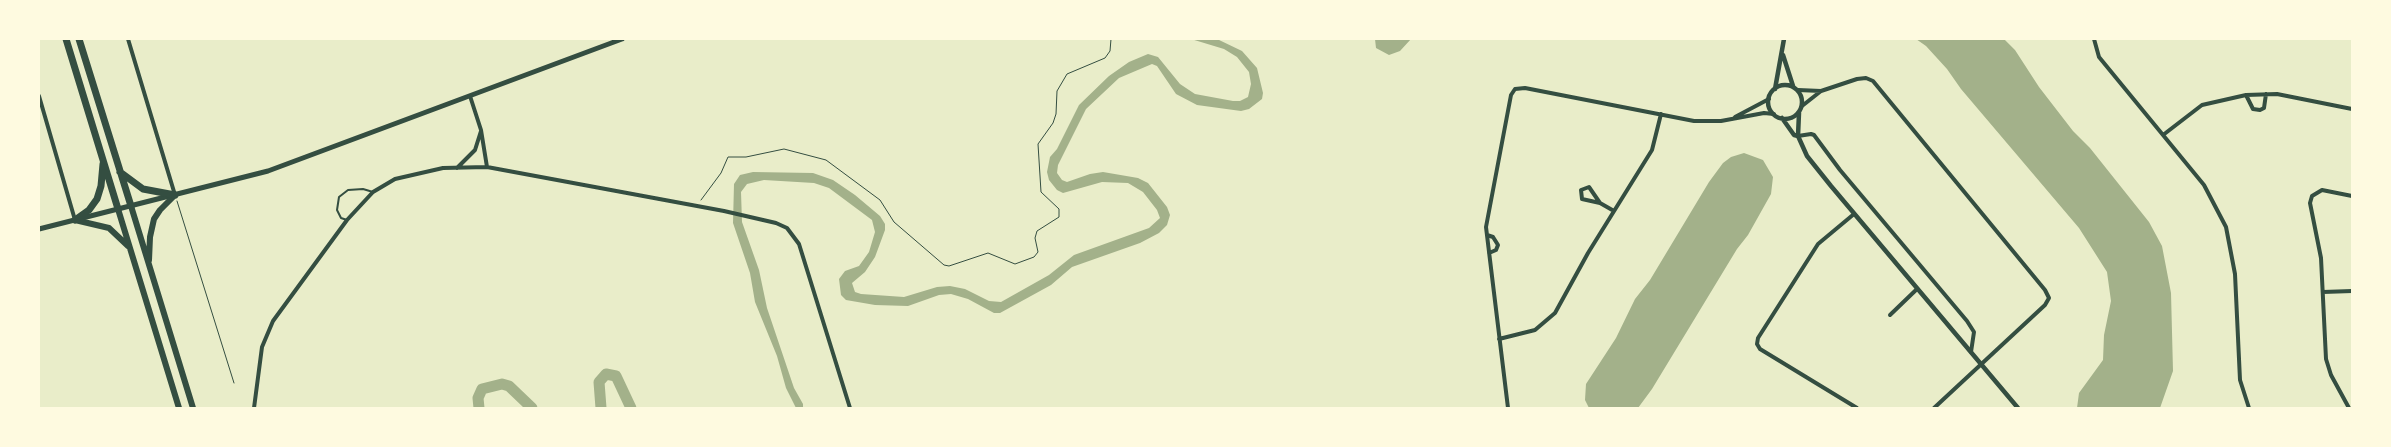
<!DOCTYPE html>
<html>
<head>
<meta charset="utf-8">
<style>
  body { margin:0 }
  #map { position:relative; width:2391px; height:447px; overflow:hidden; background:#e9edc9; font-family:"Open Sans",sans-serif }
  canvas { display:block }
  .frame { position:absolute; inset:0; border:40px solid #fefae0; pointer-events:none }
</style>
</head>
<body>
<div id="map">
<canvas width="2391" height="447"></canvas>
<div class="frame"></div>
</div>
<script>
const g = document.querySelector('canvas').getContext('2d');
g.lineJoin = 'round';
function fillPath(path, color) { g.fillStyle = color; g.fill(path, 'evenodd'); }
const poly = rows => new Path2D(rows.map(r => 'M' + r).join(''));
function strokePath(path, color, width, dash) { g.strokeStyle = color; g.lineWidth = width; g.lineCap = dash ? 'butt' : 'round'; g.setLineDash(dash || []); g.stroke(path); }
fillPath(poly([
  [1191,39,1217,39,1242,51,1257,68,1263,93,1262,99,1249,109,1241,111,1197,105,1176,94,1157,66,1152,64,1119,78,1086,109,1058,165,1057,173,1062,180,1067,182,1090,174,1103,172,1138,178,1148,183,1167,207,1170,215,1167,225,1159,233,1140,243,1072,267,1051,285,1000,313,994,313,968,299,951,294,939,295,908,306,875,305,846,300,841,295,839,279,845,271,859,266,869,252,875,232,872,220,829,188,814,183,764,180,747,184,741,192,742,222,759,270,767,308,794,388,803,404,803,408,796,408,786,388,777,356,755,302,750,273,733,223,734,184,740,175,753,172,813,173,833,180,855,195,880,216,885,224,885,230,875,257,865,272,852,283,855,292,861,294,904,297,937,287,950,286,965,289,989,301,1001,302,1049,275,1074,255,1149,228,1160,218,1157,210,1143,192,1128,183,1102,182,1063,193,1057,190,1049,180,1047,172,1050,157,1057,149,1079,105,1109,76,1129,62,1148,54,1158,57,1180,84,1195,94,1233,101,1240,101,1248,97,1251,84,1249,72,1237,57,1224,49],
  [1375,39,1411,39,1400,51,1389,55,1376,48],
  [1916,39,2004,39,2015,50,2039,87,2073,131,2090,148,2149,222,2162,246,2171,293,2173,371,2160,408,2077,408,2079,393,2103,360,2104,335,2111,301,2107,272,2079,228,1961,89,1947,69,1926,46],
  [1744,153,1763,160,1773,177,1771,194,1748,235,1737,249,1652,389,1638,408,1589,408,1585,400,1586,384,1616,338,1635,299,1650,280,1709,182,1723,163,1731,157]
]), '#a3b18a');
strokePath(poly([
  [479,408,478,398,482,389,502,384,509,386,532,408],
  [601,408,599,382,606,374,616,376,631,408]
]), '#a3b18a', 11);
strokePath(poly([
  [701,200,721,173,728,157,746,157,784,149,826,160,880,200,894,222,944,265,949,266,988,253,1015,264,1034,257,1038,252,1035,238,1037,231,1059,217,1059,209,1041,192,1038,144,1053,123,1056,114,1057,91,1067,74,1105,58,1110,51,1111,39],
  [177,201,234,383]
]), '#344e41', 1);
strokePath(poly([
  [347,220,341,218,337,210,339,197,348,190,363,189,373,192]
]), '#344e41', 2);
strokePath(poly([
  [128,39,175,195],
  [2094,39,2099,57,2204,185,2226,227,2235,274,2240,380,2249,408],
  [1798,90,1821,91],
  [2246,95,2253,109,2260,110,2264,108,2266,94],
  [39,96,75,220],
  [470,96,481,130,487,167],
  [1802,106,1821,91,1857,79,1866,78,1873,81,2045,290,2049,298,2045,305,1934,408],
  [1735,117,1769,99],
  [2163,135,2202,105,2246,95,2277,94,2352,109],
  [1798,136,1811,134,1814,135,1840,170,1967,321,1974,332,1971,352],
  [457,168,475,150,481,131],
  [1600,203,1582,199,1581,190,1589,187,1600,203,1614,211],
  [1854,214,1818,244,1758,338,1757,344,1760,349,1857,408],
  [1487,235,1493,237,1498,245,1496,250,1489,253],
  [2323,292,2352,291],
  [1890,315,1917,289],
  [1499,339,1535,330,1555,313,1588,253,1652,150,1661,114],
  [254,408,262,347,273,321,347,220,373,192,395,179,443,168,487,167,724,211,776,223,787,228,799,244,850,408],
  [1508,408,1486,227,1511,95,1515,89,1525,88,1694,121,1721,121,1764,113,1774,114],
  [2349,408,2331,375,2326,359,2321,258,2310,203,2312,196,2322,190,2352,196]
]), '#344e41', 4);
strokePath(poly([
  [1783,55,1793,86],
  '1768 102a17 17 0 1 1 34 0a17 17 0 1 1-34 0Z',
  [1775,89,1784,39],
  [1782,118,1794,135,1798,136,1807,156,1831,186,2018,408],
  [1798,136,1799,113]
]), '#344e41', 4.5);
strokePath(poly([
  [39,229,268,171,622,39]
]), '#344e41', 5);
strokePath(poly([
  [131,206,193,408],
  [118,209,179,408],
  [75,220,109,228,128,246],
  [149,260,150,237,154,219,160,210,175,195]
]), '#344e41', 6);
strokePath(poly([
  [66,39,118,209],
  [79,39,131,206],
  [120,172,143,189,175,195],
  [75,220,89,210,97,199,101,186,103,164]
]), '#344e41', 7);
</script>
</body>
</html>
